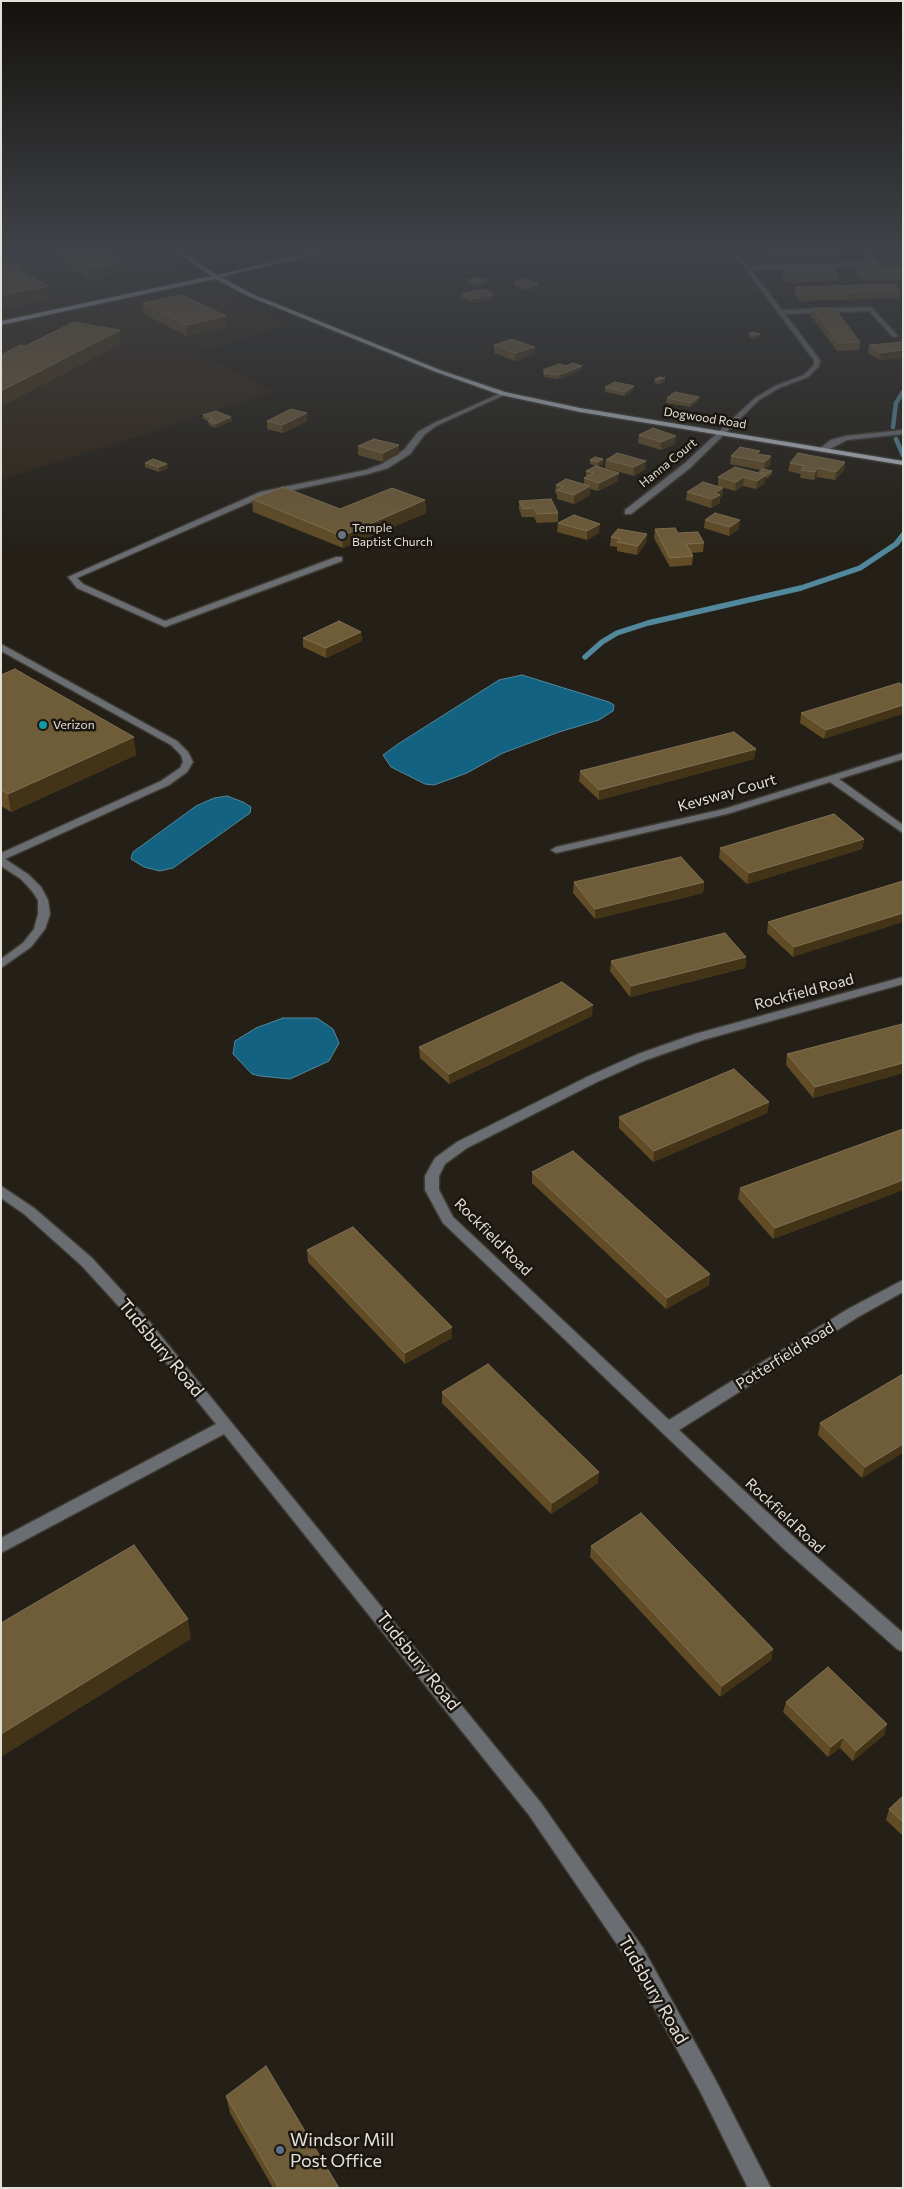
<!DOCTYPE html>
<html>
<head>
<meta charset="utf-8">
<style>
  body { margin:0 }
  #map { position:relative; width:904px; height:2189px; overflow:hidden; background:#242018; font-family:Commissioner,sans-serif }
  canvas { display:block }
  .frame { position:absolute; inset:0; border:2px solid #e3e0da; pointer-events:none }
</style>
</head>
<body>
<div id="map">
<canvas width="904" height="2189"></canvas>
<div class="frame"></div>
</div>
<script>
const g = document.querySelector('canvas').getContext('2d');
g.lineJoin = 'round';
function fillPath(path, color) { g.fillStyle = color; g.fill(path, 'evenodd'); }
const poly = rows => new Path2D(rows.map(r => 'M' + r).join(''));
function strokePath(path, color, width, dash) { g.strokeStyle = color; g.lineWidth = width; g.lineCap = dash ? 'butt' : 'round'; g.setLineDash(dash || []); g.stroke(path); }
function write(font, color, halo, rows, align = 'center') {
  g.font = font + ' Commissioner,sans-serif'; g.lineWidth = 5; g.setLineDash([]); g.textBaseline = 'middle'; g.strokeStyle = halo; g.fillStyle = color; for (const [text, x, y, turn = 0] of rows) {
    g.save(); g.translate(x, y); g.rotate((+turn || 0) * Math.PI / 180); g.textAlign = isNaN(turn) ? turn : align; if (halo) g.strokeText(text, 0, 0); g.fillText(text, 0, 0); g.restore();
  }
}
fillPath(poly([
  [1,250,154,250,187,273,224,294,292,324,198,352,273,392,1,480]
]), '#302517');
const water = poly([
  [522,675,609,702,614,705,613,711,599,720,559,732,503,753,467,773,434,785,425,784,391,767,383,755,398,744,499,680,522,675],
  [227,796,243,802,251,807,250,813,173,868,160,871,144,867,131,859,133,852,196,806,214,798,227,796],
  [283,1018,317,1018,333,1029,339,1043,329,1061,290,1079,260,1076,252,1074,233,1054,235,1041,256,1028,283,1018]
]);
fillPath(water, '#146281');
strokePath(water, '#52889c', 1);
strokePath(poly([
  [893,427,896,403,903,392],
  [896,439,903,455]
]), '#52889c', 4.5);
strokePath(poly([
  [585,657,602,642,617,633,648,623,801,588,860,568,896,544,903,535]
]), '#52889c', 5.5);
const minor = poly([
  [731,250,736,250,748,266,872,262,859,250,865,250,879,263,879,265,751,270,782,310,871,307,898,336,893,337,869,311,785,314,820,360,819,366,808,377,779,388,759,400,690,468,631,514,625,514,625,510,684,464,755,398,775,386,804,375,814,365,814,360,731,250],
  [501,393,506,394,436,426,424,435,410,454,388,468,368,474,265,496,77,578,83,584,165,621,336,557,342,557,342,561,165,627,77,588,68,577,260,492,366,470,382,464,404,450,418,432,432,424,501,393],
  [903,430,903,434,847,440,826,451,819,449,831,440,846,436,903,430],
  [1,644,177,741,188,752,193,762,187,772,169,785,5,859,29,875,41,887,48,900,50,914,45,929,31,947,1,968,1,959,23,943,34,929,38,914,38,900,32,891,21,879,1,866,1,853,161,781,180,768,183,762,181,755,171,745,1,651,1,644],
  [903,753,903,759,839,779,903,825,903,833,830,782,727,814,556,853,551,850,556,847,724,809,903,753],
  [903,977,903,984,703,1040,646,1060,597,1082,467,1148,445,1164,439,1176,439,1190,453,1217,669,1420,848,1309,903,1280,903,1292,858,1317,679,1430,797,1540,903,1633,903,1652,897,1649,785,1550,443,1223,425,1190,425,1176,435,1158,457,1142,589,1076,638,1054,695,1034,903,977],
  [1,1186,34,1208,92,1258,144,1315,541,1803,643,1948,715,2079,771,2188,748,2188,701,2093,629,1962,529,1815,224,1434,1,1553,1,1538,216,1424,134,1323,82,1266,24,1214,1,1198,1,1186]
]);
const major = poly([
  [174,250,179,250,217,275,325,250,332,250,221,277,252,294,440,370,505,392,580,408,903,461,903,465,580,412,501,395,436,372,248,296,215,279,1,325,1,321,211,276,174,250]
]);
strokePath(minor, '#3f3b33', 3);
strokePath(major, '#3f3b33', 3);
fillPath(minor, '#6a6d71');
fillPath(major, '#b4bac3');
fillPath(poly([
  [56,250,106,250,128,272,89,279,57,258],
  [765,250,842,250,841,257,769,259,764,254],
  [887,250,903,250,903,265],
  [903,266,903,280,861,281,855,275,856,267],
  [783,269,838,274,837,281,787,283,782,277],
  [468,280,487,280,487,283,478,287,468,284],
  [514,282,539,284,539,287,526,291,514,286],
  [795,287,900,291,899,298,799,301,794,294],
  [493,293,492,299,472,303,461,298,461,294],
  [143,303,227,327,187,336,144,314],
  [812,308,860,342,859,350,837,351,811,316],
  [749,333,760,334,759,338,754,339,749,337],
  [903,342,903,358,879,360,868,353,869,345],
  [494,345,535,354,515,361,494,353],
  [566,366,582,366,582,370,559,379,544,377,543,370],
  [665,378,665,382,660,384,654,383,655,379],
  [605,387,633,390,625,396,605,392],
  [699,397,698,401,690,407,666,403,667,398],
  [203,415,231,417,232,421,215,428,209,425,208,421,203,419],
  [267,421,307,421,283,433,267,429],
  [639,435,675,444,661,450,638,443],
  [358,446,399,454,383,462,358,455],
  [760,454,770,465,765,469,772,475,768,478,765,477,765,483,756,489,743,486,735,491,718,486,718,477,759,473,761,470,730,464,731,456],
  [603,459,603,464,598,466,618,481,598,491,590,489,590,495,574,504,557,499,557,494,555,493,556,485,584,484,584,478,586,477,586,471,596,466,590,464,590,460],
  [606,460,645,469,634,476,605,468],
  [845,462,844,470,835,480,817,477,814,480,800,478,801,474,788,471,790,463],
  [145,463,167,464,168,468,159,472,145,467],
  [723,488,722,497,720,498,720,503,711,508,686,500,687,492],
  [252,499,340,509,425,500,426,513,343,548,253,512],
  [519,501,558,513,558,522,537,523,534,517,522,517,519,509],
  [705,520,739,529,729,536,704,528],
  [558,523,599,533,587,540,557,532],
  [655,529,678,533,704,543,703,552,691,553,693,556,692,565,670,567,654,538],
  [647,534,646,543,637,555,617,551,617,547,610,546,611,537],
  [361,632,362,641,326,658,303,647,303,638],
  [1,675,136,755,11,812,1,806],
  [903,685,824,739,800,723,801,713],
  [756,749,754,759,599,800,579,781,580,771],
  [864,839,862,849,747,884,719,858,720,848],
  [903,881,793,957,767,933,768,922],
  [574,882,704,882,703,893,595,919,573,893],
  [746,957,745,968,630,997,610,971,611,961],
  [592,1016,449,1084,420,1058,419,1047],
  [903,1025,903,1073,813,1098,786,1065,787,1054],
  [769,1102,767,1113,653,1162,619,1128,619,1117],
  [903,1129,903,1190,773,1239,738,1199,740,1188],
  [532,1172,709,1285,666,1309,532,1183],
  [307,1250,452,1338,405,1364,308,1262],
  [903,1374,862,1478,818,1435,820,1423],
  [442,1392,598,1483,551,1514,442,1403],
  [591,1546,773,1649,771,1660,720,1697,590,1557],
  [786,1702,887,1724,884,1735,853,1761,840,1748,828,1757,783,1712],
  [903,1796,903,1836,886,1820,889,1809],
  [226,2096,339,2188,273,2188,230,2113]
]), '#614c26');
fillPath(poly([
  [126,262,128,272,89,279,87,269],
  [20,266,22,279,14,267],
  [487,280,487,283,478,287,478,283],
  [539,284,539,287,526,291,526,287],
  [48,286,50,299,1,309,1,295],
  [493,293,492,299,472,303,472,299],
  [226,316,227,327,187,336,186,325],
  [120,330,121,344,1,407,1,391],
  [760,334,759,338,754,339,754,335],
  [535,347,535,354,515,361,515,353],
  [903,350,903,358,879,360,880,353],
  [582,366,582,370,559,379,559,375],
  [665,378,665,382,660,384,660,380],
  [634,386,633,390,625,396,625,392],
  [699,397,698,401,690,407,691,403],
  [307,413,307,421,283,433,282,425],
  [231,417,232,421,215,428,215,424],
  [676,436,675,444,661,450,661,442],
  [399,445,399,454,383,462,383,453],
  [771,456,770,465,764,471,765,462],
  [603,459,603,464,597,466,598,462],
  [646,461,645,469,634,476,634,467],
  [845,462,844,470,835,480,836,472],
  [167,464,168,468,159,472,159,467],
  [818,468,817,477,814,480,815,472],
  [772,471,772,475,768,478,769,474],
  [619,473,618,481,598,491,599,483],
  [766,475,765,483,756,489,757,481],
  [744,477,743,486,735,491,736,482],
  [590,486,590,495,574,504,574,495],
  [723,488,722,497,720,498,720,503,711,508,712,499,715,493],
  [425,500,426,513,343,548,342,536],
  [740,520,739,529,729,536,730,527],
  [600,524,599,533,587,540,587,531],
  [647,534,646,543,637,555,638,546],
  [361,632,362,641,326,658,326,648],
  [903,705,903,714,824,739,826,730],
  [134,737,136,755,11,812,8,794],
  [756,749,754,759,599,800,599,790],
  [864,839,862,849,747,884,749,873],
  [704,882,703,893,595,919,595,909],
  [903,913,903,922,793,957,794,947],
  [746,957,745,968,630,997,631,986],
  [593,1005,592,1016,449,1084,449,1074],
  [903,1063,903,1073,813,1098,815,1087],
  [769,1102,767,1113,653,1162,654,1151],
  [903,1180,903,1190,773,1239,775,1228],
  [710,1274,709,1285,666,1309,667,1298],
  [452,1327,452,1338,405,1364,405,1353],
  [903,1444,903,1453,862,1478,865,1467],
  [599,1472,598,1483,551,1514,552,1503],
  [188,1619,191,1639,1,1757,1,1734],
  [773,1649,771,1660,720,1697,722,1686],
  [887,1724,884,1735,853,1761,856,1751],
  [843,1737,840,1748,828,1757,831,1747]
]), '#433418');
const building = poly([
  [58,250,106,250,126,262,87,269,58,250],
  [767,250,842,250,769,252,767,250],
  [895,250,903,250,903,257,895,250],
  [1,256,20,266,14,267,48,286,1,295,1,256],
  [903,266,903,272,862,274,856,267,903,266],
  [820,268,833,269,838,274,788,276,783,269,820,268],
  [477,277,487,280,478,283,468,280,477,277],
  [527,279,539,284,526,287,514,282,527,279],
  [894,284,900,291,800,294,795,287,894,284],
  [479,290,486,290,493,293,489,294,492,295,472,299,461,294,479,290],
  [182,295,226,316,186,325,143,303,182,295],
  [812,308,834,308,860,342,838,343,812,308],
  [74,322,120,330,1,391,1,355,20,345,25,346,74,322],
  [754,332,760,334,754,335,749,333,754,332],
  [512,339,535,347,515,353,494,345,512,339],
  [903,342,903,350,880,353,869,345,903,342],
  [573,363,582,366,559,375,544,373,547,372,543,370,559,364,566,366,573,363],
  [660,377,665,378,660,380,655,379,660,377],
  [615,382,634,386,625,392,605,387,615,382],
  [675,392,699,397,691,403,667,398,675,392],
  [291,409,307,413,282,425,267,421,291,409],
  [216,411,231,417,215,424,208,421,213,419,203,415,216,411],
  [653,428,676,436,661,442,639,435,653,428],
  [374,439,399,445,383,453,358,446,374,439],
  [740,447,760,451,757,454,771,456,765,462,731,456,740,447],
  [617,453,646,461,634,467,606,460,617,453],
  [798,453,845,462,836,472,818,468,815,472,801,470,805,466,790,463,798,453],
  [595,457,603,459,598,462,590,460,595,457],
  [153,459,167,464,159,467,145,463,153,459],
  [596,466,619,473,599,483,584,478,594,473,586,471,596,466],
  [735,467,766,475,757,481,744,477,736,482,718,477,735,467],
  [762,469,772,471,769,474,759,472,762,469],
  [566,479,590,486,574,495,557,490,563,487,556,485,566,479],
  [703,482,723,488,715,493,720,495,712,499,687,492,703,482],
  [283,487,340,509,392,488,425,500,342,536,252,499,283,487],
  [551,499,558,513,537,514,534,508,523,509,519,501,551,499],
  [715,513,740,520,730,527,705,520,715,513],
  [574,515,600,524,587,531,558,523,574,515],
  [675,528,678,533,698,532,704,543,686,544,693,556,670,558,655,529,675,528],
  [618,529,647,534,638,546,617,542,620,539,611,537,618,529],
  [339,621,361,632,326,648,303,638,339,621],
  [15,669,134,737,8,794,1,790,1,675,15,669],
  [899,683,903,685,903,705,826,730,801,713,899,683],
  [734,732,756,749,599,790,580,771,734,732],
  [834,814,864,839,749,873,720,848,834,814],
  [681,857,704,882,595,909,574,882,681,857],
  [903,881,903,913,794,947,768,922,903,881],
  [725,933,746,957,631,986,611,961,725,933],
  [562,982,593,1005,449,1074,419,1047,562,982],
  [902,1024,903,1063,815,1087,787,1054,902,1024],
  [734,1069,769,1102,654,1151,619,1117,734,1069],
  [903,1129,903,1180,775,1228,740,1188,903,1129],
  [573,1151,710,1274,667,1298,532,1172,573,1151],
  [353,1227,452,1327,405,1353,307,1250,353,1227],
  [488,1364,599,1472,552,1503,442,1392,488,1364],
  [903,1374,903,1444,865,1467,820,1423,903,1374],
  [641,1513,773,1649,722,1686,591,1546,641,1513],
  [134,1545,188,1619,1,1734,1,1623,134,1545],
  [828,1667,887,1724,856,1751,843,1737,831,1747,786,1702,828,1667],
  [903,1796,903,1822,889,1809,903,1796],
  [266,2066,339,2188,279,2188,226,2096,266,2066]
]);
fillPath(building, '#6f5c39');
strokePath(building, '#817152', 1);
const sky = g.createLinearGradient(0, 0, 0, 556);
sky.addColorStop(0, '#14120d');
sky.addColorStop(0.45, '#3f4248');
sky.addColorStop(1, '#3f424800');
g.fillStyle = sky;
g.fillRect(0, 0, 904, 556);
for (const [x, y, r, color] of [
  [342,535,5,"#6b7280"],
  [43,725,5,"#0f9aa8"],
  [280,2150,5,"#5c6f8a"]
]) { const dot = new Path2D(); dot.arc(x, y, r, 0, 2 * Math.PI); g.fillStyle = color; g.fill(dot); strokePath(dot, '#1b160f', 2); }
write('12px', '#e3e0da', '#1b160f', [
  ["Dogwood Road",705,418,9],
  ["Hanna Court",668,463,-39]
]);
write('12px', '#e3e0da', '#1b160f', [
  ["Temple",352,528],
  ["Baptist Church",352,542],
  ["Verizon",53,725]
], 'left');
write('15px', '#e3e0da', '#1b160f', [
  ["Kevsway Court",727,793,-16],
  ["Rockfield Road",804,992,-15],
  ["Rockfield Road",493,1237,45],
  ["Potterfield Road",785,1356,-32],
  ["Rockfield Road",785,1516,43]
]);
write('18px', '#e3e0da', '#1b160f', [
  ["Tudsbury Road",161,1348,50],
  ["Tudsbury Road",418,1661,51],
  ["Tudsbury Road",653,1990,60]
]);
write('18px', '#e3e0da', '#1b160f', [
  ["Windsor Mill",290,2140],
  ["Post Office",290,2161]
], 'left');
</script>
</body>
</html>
